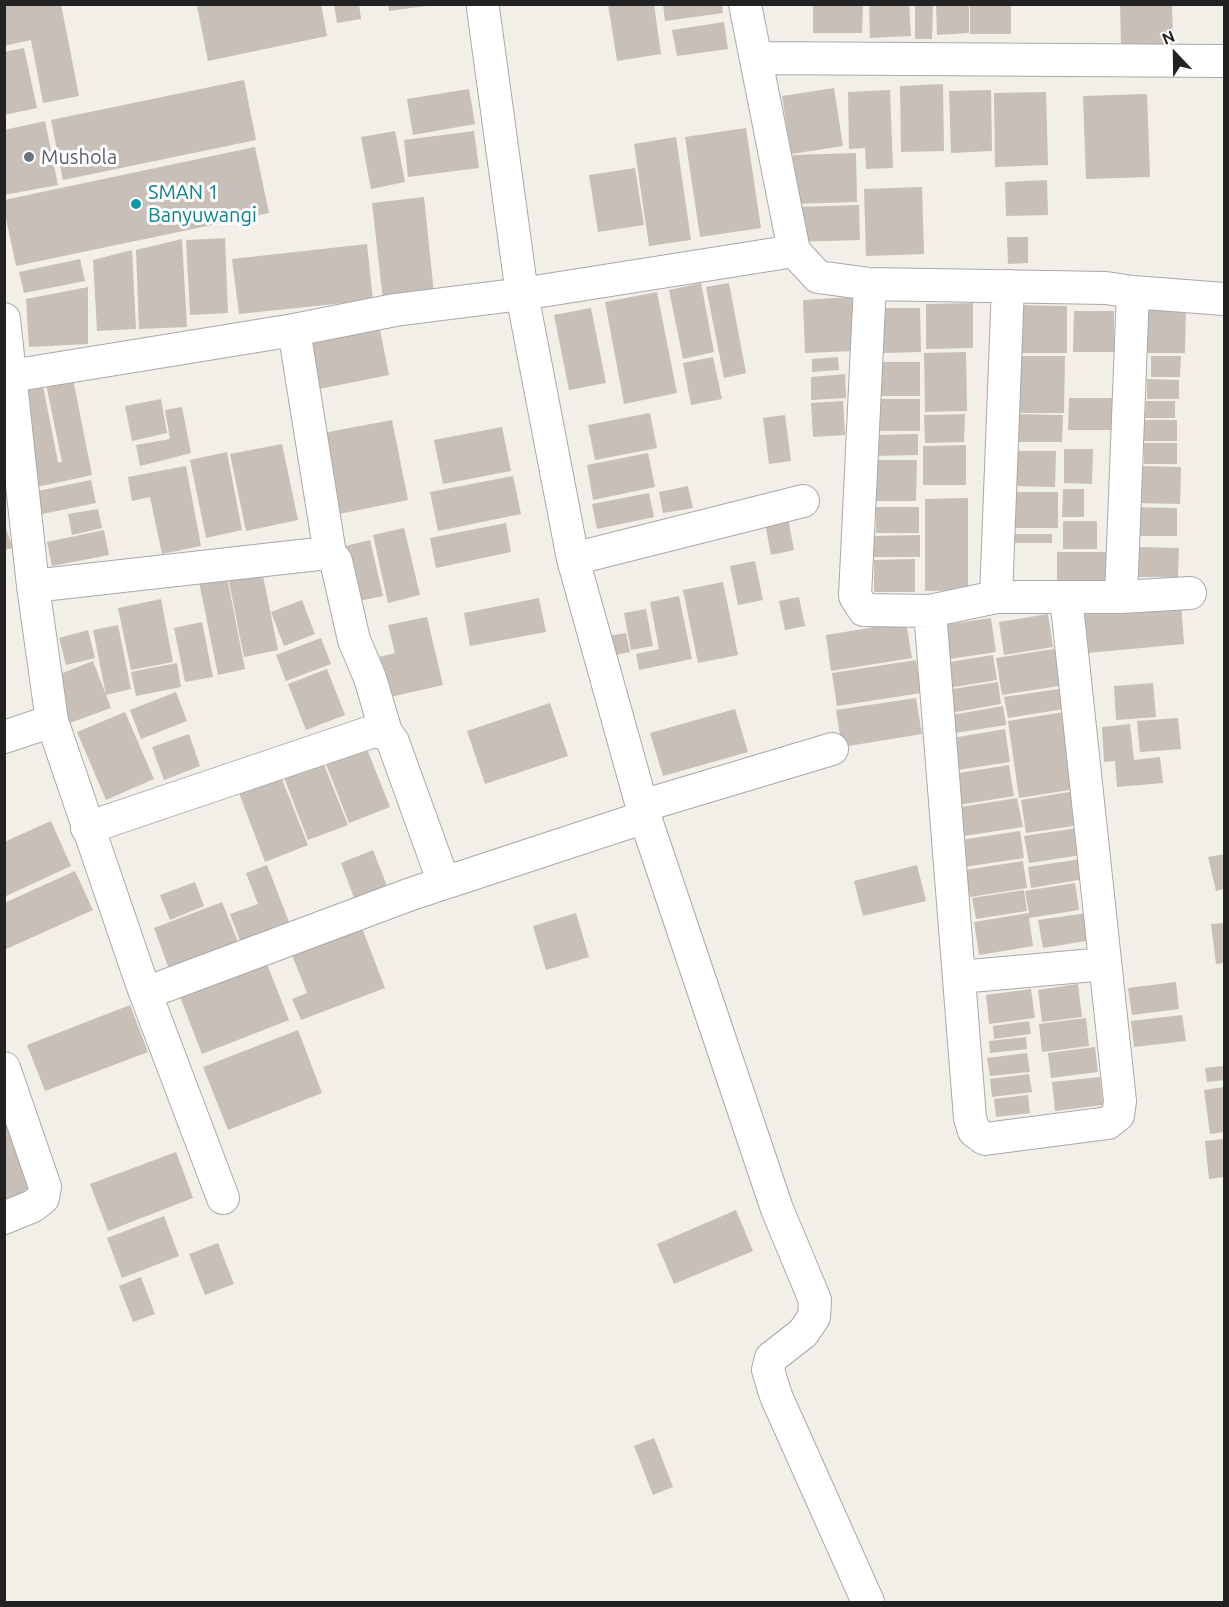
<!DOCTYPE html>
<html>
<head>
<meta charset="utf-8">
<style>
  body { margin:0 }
  #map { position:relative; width:1229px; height:1607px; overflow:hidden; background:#f2efe9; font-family:Ubuntu,sans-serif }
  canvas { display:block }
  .frame { position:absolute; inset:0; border:6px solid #222; pointer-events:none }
  .north { position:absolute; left:1145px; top:24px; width:60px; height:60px; -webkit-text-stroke:4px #fff; paint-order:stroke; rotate:338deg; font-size:16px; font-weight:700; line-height:24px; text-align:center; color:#222 }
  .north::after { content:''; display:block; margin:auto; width:21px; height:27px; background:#222; clip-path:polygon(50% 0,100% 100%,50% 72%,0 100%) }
</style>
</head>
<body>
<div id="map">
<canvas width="1229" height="1607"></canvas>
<div class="frame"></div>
<div class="north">N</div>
</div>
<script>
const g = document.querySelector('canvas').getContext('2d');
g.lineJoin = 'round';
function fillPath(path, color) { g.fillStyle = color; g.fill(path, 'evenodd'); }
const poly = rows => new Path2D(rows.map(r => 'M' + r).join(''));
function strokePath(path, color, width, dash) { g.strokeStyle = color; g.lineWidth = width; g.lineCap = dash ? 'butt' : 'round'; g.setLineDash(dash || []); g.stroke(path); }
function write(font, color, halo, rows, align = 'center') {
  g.font = font + ' Ubuntu,sans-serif'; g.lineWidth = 6; g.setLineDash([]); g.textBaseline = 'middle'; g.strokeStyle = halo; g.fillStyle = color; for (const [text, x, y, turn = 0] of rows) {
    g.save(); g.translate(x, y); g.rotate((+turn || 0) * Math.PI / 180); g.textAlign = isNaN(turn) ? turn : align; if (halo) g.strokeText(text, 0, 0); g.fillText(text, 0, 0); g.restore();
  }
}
fillPath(poly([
  [4,4,61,4,79,96,43,103,31,40,4,46],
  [204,4,321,4,327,36,208,61,197,6],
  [334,4,359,4,361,19,337,23],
  [388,4,426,4,426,6,389,11],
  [608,4,654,4,661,54,617,61],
  [663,4,722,4,723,13,665,21],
  [813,4,863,4,862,33,813,33],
  [869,4,909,4,911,36,870,38],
  [915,4,933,4,932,39,915,39],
  [936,4,969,4,969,33,937,35],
  [970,4,1011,4,1011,34,970,34],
  [1120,4,1172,4,1173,44,1121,45],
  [724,22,728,49,677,56,672,30],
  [24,48,37,108,4,115,4,52],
  [244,80,256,140,63,180,51,120],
  [943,84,944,151,901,152,900,86],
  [834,88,843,146,791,154,782,96],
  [469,89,475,124,413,135,407,99],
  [890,90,893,168,866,169,865,148,849,149,848,92],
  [991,90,992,151,951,153,949,91],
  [1046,92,1048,165,995,167,994,93],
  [1147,94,1150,177,1086,179,1083,96],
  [45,121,58,185,4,195,4,130],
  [746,128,761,228,700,237,685,137],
  [395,131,405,182,371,189,361,137],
  [474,131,479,168,408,177,404,140],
  [676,137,691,240,649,246,634,144],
  [255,147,269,213,16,266,4,209,4,200],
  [856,153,857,202,795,204,793,155],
  [635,168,644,225,598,232,589,175],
  [1047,180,1048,215,1006,216,1005,182],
  [922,187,924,254,866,256,864,189],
  [424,197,434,294,383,300,372,203],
  [859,205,860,240,795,242,793,207],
  [1007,237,1028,237,1028,263,1008,264],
  [225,238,228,313,190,315,186,240],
  [182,239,187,327,139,329,136,250],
  [367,244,373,300,239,314,232,259],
  [132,250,136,329,97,331,93,260],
  [80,259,85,281,24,293,19,272],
  [701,283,714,352,683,359,669,290],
  [729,283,746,373,724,378,706,287],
  [88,287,88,344,29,347,26,299],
  [657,292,677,393,624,404,605,302],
  [852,297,855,351,805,353,803,300],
  [1147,301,1186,302,1185,353,1146,353],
  [973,303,973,348,926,349,926,304],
  [1012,305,1067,306,1067,353,1012,353],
  [591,308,606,383,569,390,554,315],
  [883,308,920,308,921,352,883,353],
  [1074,311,1114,311,1114,352,1073,352],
  [379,325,389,375,309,391,299,342],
  [966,352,967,411,925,412,924,353],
  [1013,356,1065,356,1064,413,1012,413],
  [1151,356,1181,356,1180,377,1151,377],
  [713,357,722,399,691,405,683,363],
  [838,357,839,370,812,372,812,359],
  [881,362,920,362,920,396,880,396],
  [845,374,846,398,811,400,811,377],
  [73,379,92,475,37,487,20,391,43,386,58,462,62,462,46,384],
  [1147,379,1179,380,1179,399,1147,399],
  [1069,398,1113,398,1113,430,1068,430],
  [161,399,167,433,132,441,125,406],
  [873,399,920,399,920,431,873,431],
  [843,401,845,435,813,437,811,403],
  [1146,401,1175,401,1175,418,1145,418],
  [182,407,191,453,140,466,136,445,170,439,165,410],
  [650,413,657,448,595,460,588,425],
  [965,414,964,442,925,443,924,415],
  [1015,414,1063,415,1062,442,1014,442],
  [785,415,791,461,769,464,763,418],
  [392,420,408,500,339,514,323,433],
  [1144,420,1177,420,1177,441,1144,441],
  [502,427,511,471,443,484,434,440],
  [918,434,918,455,874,456,874,435],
  [1144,443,1177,443,1177,464,1144,464],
  [282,444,298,520,246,531,230,454],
  [966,445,966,485,923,485,923,446],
  [1064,449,1093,449,1092,484,1064,483],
  [1015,451,1056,451,1055,487,1014,486],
  [227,452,242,530,206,538,190,460],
  [648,453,655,487,593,500,587,465],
  [871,460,917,460,916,501,871,501],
  [186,466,201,546,162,554,150,497,132,501,128,477],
  [1135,466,1181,467,1180,504,1135,503],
  [513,476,521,514,438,531,430,492],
  [91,480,96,503,42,514,38,491],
  [688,486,693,508,663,513,659,492],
  [1063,489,1084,489,1084,517,1062,517],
  [1012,492,1058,492,1058,528,1011,528],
  [649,493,654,517,597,529,592,504],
  [968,498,968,590,925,591,925,499],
  [876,507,919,507,919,533,876,533],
  [1131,507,1177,508,1177,536,1130,536],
  [98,509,102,528,72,535,68,514],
  [787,513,794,550,771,555,764,518],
  [1063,521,1097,521,1097,549,1063,549],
  [4,523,13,548,4,550],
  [506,523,511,552,436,568,430,538],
  [404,528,420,595,388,603,373,535],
  [104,530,109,555,52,566,47,542],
  [1012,534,1052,534,1052,543,1013,543],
  [920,535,920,557,874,557,874,536],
  [370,540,383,596,349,603,337,548],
  [1136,547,1179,548,1178,577,1136,577],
  [1057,552,1106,552,1106,585,1057,584],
  [915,559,915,592,874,592,874,560],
  [755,561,763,600,738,605,730,566],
  [262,571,278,650,244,657,228,577],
  [226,572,245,669,218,675,198,577],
  [723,582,738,655,698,663,683,590],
  [679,596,692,659,639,670,636,654,659,649,650,602],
  [799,597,805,626,785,630,779,601],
  [539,598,546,632,470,646,464,613],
  [161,599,173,662,131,670,118,608],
  [302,600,315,634,284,646,271,612],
  [1181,603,1184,644,1087,653,1083,612],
  [646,609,653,646,631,650,624,613],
  [1048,614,1053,647,1004,655,999,622],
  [427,617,443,685,377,700,367,660,395,653,388,625],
  [991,618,996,652,950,659,944,625],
  [202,622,213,677,185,682,174,628],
  [906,622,912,658,831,671,826,635],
  [118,625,131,689,106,695,93,630],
  [88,630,95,658,66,665,59,638],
  [626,633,630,652,611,656,607,636],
  [321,638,331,664,286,681,276,655],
  [1060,648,1065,685,1002,695,996,658],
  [993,655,997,680,948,688,944,663],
  [916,660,921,693,837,706,832,673],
  [93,661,111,708,67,724,50,678],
  [177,663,181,687,136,696,131,672],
  [327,669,345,715,306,730,288,684],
  [998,682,1001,704,950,713,946,690],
  [1153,683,1156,717,1116,720,1114,686],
  [1066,688,1070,708,1008,718,1004,697],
  [176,692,187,721,141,739,130,710],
  [916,698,922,734,842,747,836,710],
  [550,703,568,756,485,784,467,731],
  [1003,706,1006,725,955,733,952,715],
  [735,709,748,752,663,776,650,733],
  [1070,711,1082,788,1019,798,1008,721],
  [125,712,154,779,106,800,77,732],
  [1178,718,1181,749,1140,752,1137,721],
  [1130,724,1134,760,1160,757,1163,783,1117,787,1115,761,1104,762,1102,727],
  [1005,729,1010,762,957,770,952,738],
  [189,734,200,766,164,780,152,747],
  [367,749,390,807,349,823,326,764],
  [322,760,348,825,308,840,283,775],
  [1009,765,1014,796,958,805,953,774],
  [278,769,308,845,265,862,236,785],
  [1081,790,1087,824,1026,833,1021,800],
  [1017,798,1023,827,964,836,960,807],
  [51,821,71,866,4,897,4,842],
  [1084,827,1088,854,1029,863,1024,836],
  [1020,831,1024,858,964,867,960,840],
  [373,850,387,886,354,898,341,863],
  [1224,854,1224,889,1216,891,1208,857],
  [1087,858,1090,878,1031,888,1028,867],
  [1023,861,1027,888,970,897,965,870],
  [267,865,291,927,242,946,230,914,258,904,246,873],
  [917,865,926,901,863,916,854,881],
  [75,871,93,910,4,950,4,903],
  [195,882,204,906,170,920,160,895],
  [1075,883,1079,910,1029,918,1033,946,979,955,974,922,1029,913,1025,891],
  [1024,890,1027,911,976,919,972,898],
  [222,902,238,942,169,969,154,928],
  [576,913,589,957,546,970,533,926],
  [1087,913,1092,940,1043,948,1038,920],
  [1224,923,1224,963,1216,964,1211,924],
  [362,928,385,988,301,1020,292,999,307,993,292,955],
  [267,964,289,1020,202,1054,180,997],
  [1176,982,1179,1009,1132,1015,1128,988],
  [1078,984,1082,1017,1042,1022,1038,990],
  [1031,989,1035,1018,989,1024,986,995],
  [130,1005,148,1052,45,1091,27,1045],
  [1182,1015,1186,1041,1134,1047,1131,1021],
  [1086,1018,1089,1046,1042,1052,1039,1024],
  [1029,1021,1031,1034,994,1039,993,1026],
  [298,1030,322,1093,228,1130,203,1067],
  [1026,1037,1027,1049,990,1053,989,1041],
  [1095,1047,1098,1072,1051,1078,1048,1053],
  [1027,1053,1030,1072,990,1076,987,1058],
  [1224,1066,1224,1080,1207,1082,1205,1068],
  [1029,1074,1032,1092,992,1097,990,1079],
  [1100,1077,1103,1105,1055,1111,1052,1082],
  [1224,1087,1224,1132,1210,1134,1204,1090],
  [1028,1095,1030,1113,996,1117,994,1099],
  [5,1122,32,1194,5,1205],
  [1224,1139,1224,1177,1209,1179,1205,1141],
  [176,1152,193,1198,108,1231,90,1184],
  [736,1210,753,1251,674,1284,657,1244],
  [164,1216,179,1256,122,1278,107,1238],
  [218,1243,234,1284,205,1295,189,1254],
  [141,1277,155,1314,133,1322,119,1286],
  [654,1438,673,1487,653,1495,634,1446]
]), '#c7bfb8');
const street = poly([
  [745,4,794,251,818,277,870,284,1106,288,1133,292,1121,597],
  [483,8,522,294,573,559,645,817,777,1209,815,1300,814,1317,803,1333,771,1358,768,1370,776,1396,868,1602],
  [756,58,1224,61],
  [870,284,855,596,864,610,930,611,996,597,1008,286],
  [1133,292,1224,299],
  [4,319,33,586,52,721,142,984,223,1198],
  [294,330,330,554],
  [11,376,294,330,395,310,522,294,794,251],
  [573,559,803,501],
  [33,586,318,554,330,554,336,561,354,640,370,678,386,732],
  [996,597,1121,597,1190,593],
  [930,611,970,1118,974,1131,985,1139,1108,1123,1118,1115,1120,1101,1066,597],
  [4,737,52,721],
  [642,806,832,749],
  [87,828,371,732,386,732,393,742,444,883],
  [959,977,1105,964],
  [146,993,411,894,645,817],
  [4,1068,45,1187,43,1198,33,1206,4,1218]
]);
strokePath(street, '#a9a9a9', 34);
strokePath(street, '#fff', 32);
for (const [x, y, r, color] of [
  [29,157,6,"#6b7280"],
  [136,204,6,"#0f9aa8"]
]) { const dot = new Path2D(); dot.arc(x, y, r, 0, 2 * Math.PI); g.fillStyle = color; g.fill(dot); strokePath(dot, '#fff', 2); }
write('20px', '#5b616d', '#fff', [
  ["Mushola",41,157]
], 'left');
write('20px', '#0d838f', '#fff', [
  ["SMAN 1",148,192],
  ["Banyuwangi",148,215]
], 'left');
</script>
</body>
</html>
